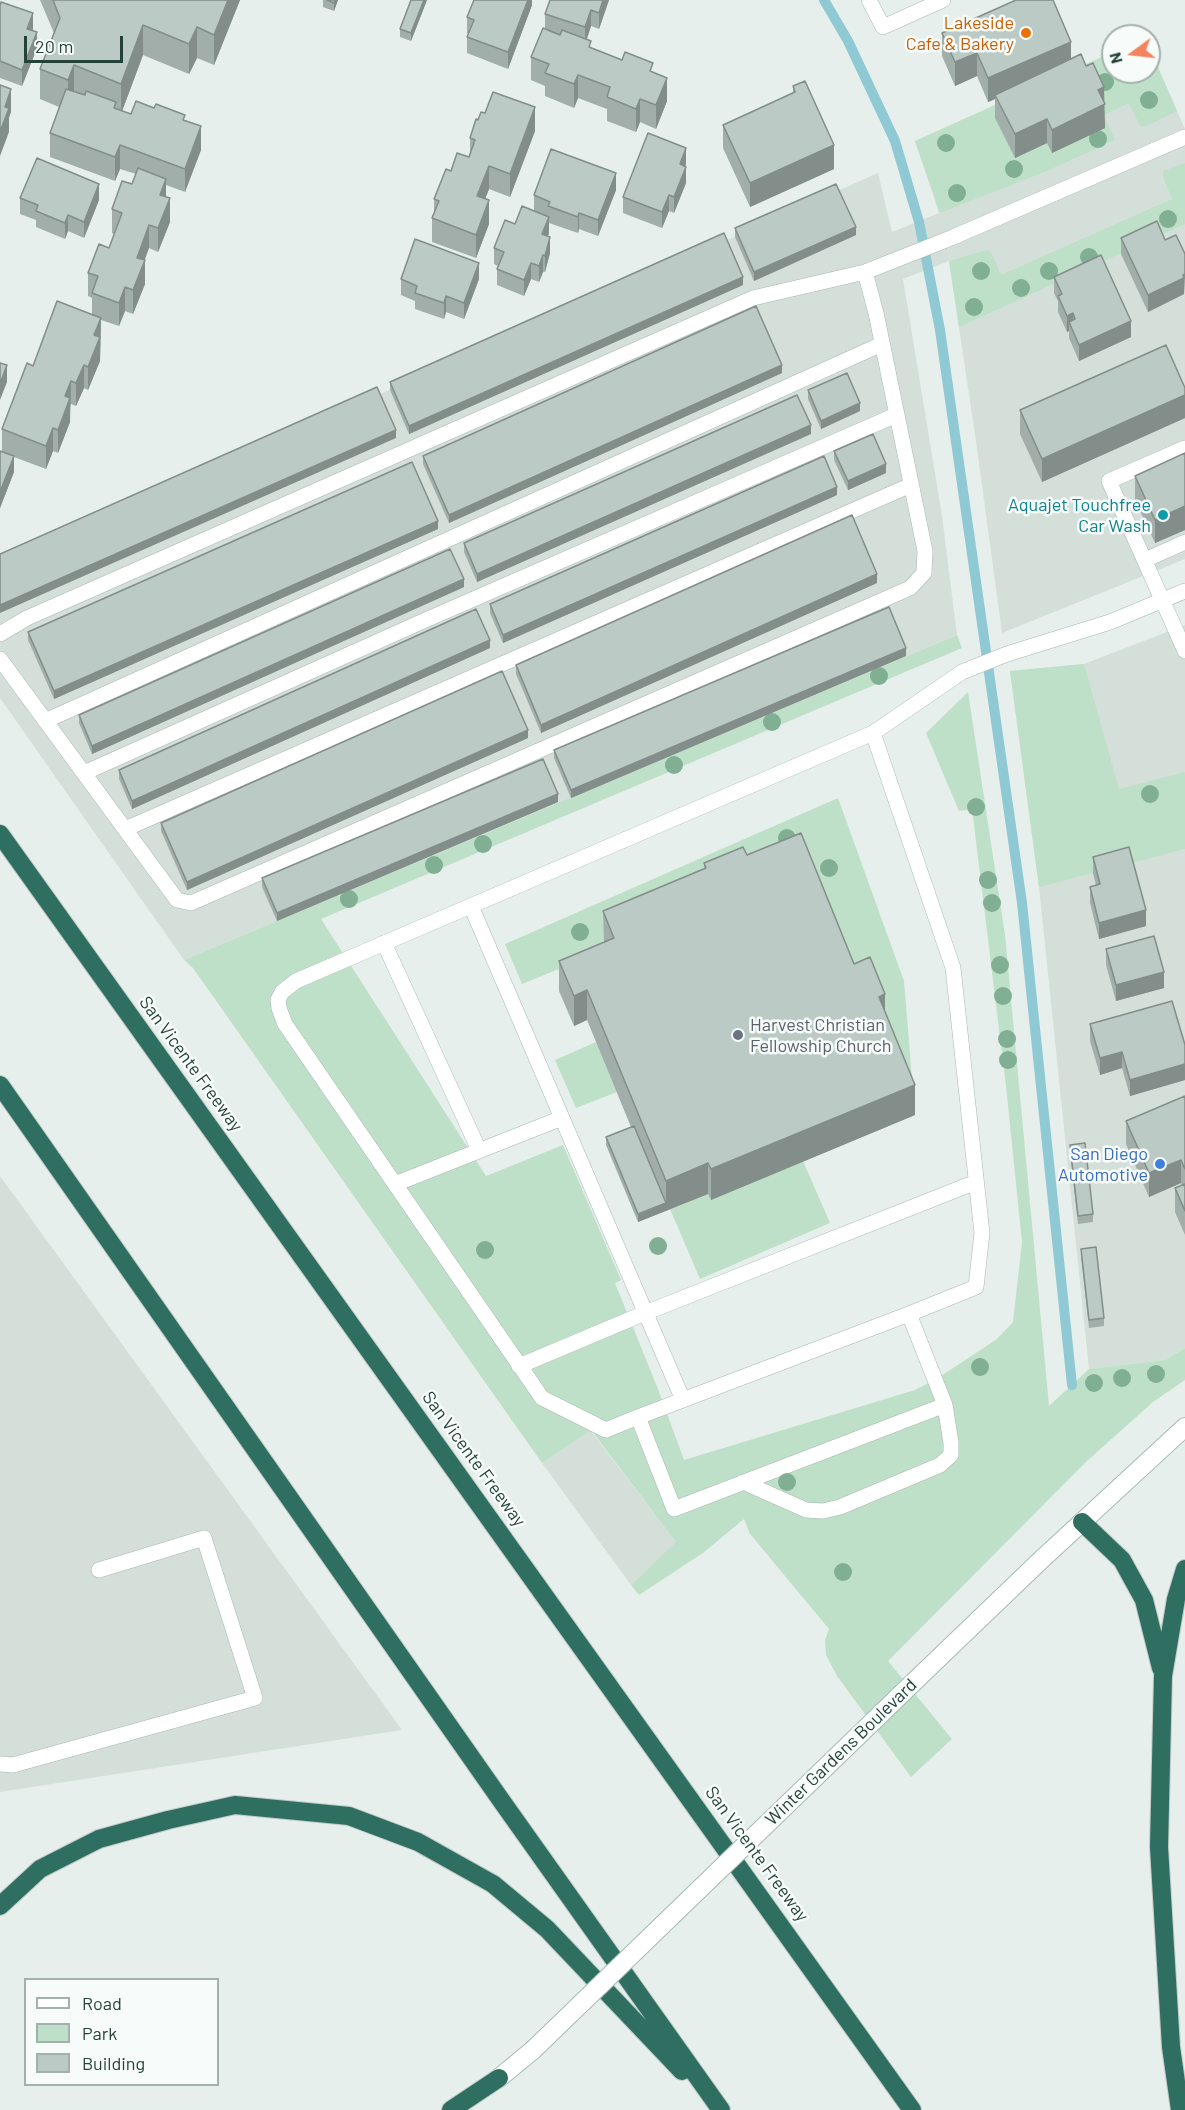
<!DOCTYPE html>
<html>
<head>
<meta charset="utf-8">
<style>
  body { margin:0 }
  #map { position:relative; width:1185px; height:2110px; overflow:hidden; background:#e6efeb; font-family:Barlow,sans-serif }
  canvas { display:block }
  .legend { position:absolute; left:24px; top:1978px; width:195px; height:108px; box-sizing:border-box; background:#f7fbf9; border:2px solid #a3b1ad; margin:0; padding:8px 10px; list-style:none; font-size:18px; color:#24423a }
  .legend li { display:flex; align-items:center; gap:12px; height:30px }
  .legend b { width:30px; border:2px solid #a3b1ad }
  .north { position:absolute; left:1101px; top:24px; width:60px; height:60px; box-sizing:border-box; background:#f7fbf9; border:2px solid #a3b1ad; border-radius:50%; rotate:255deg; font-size:16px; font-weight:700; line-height:24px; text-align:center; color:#24423a }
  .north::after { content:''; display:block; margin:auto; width:21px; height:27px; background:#f4845f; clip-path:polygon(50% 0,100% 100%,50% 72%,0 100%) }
  .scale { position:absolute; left:24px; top:36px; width:99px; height:27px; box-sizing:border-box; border:3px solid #24423a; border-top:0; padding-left:8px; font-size:18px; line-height:21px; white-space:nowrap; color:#24423a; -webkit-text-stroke:4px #f7fbf9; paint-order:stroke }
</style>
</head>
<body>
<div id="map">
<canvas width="1185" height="2110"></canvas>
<ul class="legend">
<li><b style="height:8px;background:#fff"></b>Road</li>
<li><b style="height:16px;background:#bfe0c8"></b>Park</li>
<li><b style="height:16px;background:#bbcac4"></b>Building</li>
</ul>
<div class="north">N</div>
<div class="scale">20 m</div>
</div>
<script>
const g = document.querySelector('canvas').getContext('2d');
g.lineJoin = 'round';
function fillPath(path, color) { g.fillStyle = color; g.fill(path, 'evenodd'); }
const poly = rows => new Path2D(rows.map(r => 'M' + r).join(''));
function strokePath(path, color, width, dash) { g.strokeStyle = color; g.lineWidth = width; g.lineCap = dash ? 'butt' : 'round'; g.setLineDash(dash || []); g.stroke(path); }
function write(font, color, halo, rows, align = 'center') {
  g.font = font + ' Barlow,sans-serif'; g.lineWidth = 5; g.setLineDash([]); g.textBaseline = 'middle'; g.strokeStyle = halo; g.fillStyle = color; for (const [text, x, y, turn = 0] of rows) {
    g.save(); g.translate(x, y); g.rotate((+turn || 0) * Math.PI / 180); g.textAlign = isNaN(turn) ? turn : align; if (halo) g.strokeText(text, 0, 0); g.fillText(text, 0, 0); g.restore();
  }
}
fillPath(poly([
  [1149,47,1185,129,1185,559,1002,633,976,441,949,261,903,279,942,516,957,635,184,960,0,698,0,563,878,173,892,232,939,213,915,141,1113,52,1113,72,1149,72],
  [1185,625,1185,1348,1165,1360,1089,1369,1039,887,1010,671,1084,664],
  [0,1176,402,1730,0,1792],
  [590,1430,677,1543,631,1585,542,1463]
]), '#d4dfda');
fillPath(poly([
  [1149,47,1177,111,1151,124,1142,127,1139,124,1129,103,1104,115,1115,140,1047,171,940,213,915,141,1113,52,1113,72,1149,72],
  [1185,163,1185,224,959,327,949,261,987,250,992,254,1001,275,1172,199,1163,177,1163,171],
  [957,635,962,648,321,919,486,1176,563,1145,621,1280,615,1283,658,1389,684,1460,915,1390,938,1378,997,1339,1013,1322,1022,1242,1006,1086,972,809,959,811,926,733,968,692,1005,935,1049,1406,1089,1369,1165,1360,1185,1348,1185,1380,1153,1402,1087,1461,888,1661,952,1739,911,1777,837,1676,826,1655,825,1640,829,1629,750,1534,744,1519,703,1553,639,1595,631,1585,676,1542,591,1430,542,1463,193,968,184,960],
  [1084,664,1119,789,1185,772,1185,849,1039,887,1010,671],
  [838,798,904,981,915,1115,879,1027,604,941,606,947,564,967,522,984,505,944],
  [596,1042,617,1092,576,1108,555,1060],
  [803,1161,830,1223,700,1279,670,1209,708,1194,711,1199]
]), '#bfe0c8');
strokePath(poly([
  [824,0,848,41,895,141,919,222,940,330,1022,903,1072,1385]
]), '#8ec9d4', 10);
const service = poly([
  [869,0,883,27,943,0],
  [1185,448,1109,481,1185,651],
  [1145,560,1185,542],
  [0,634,27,618,753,298,865,272,951,238,1185,137],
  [0,659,177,900,191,903,910,588,924,573,925,551,876,313,865,272],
  [45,721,882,344],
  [873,733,953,968,982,1233,976,1287,909,1314],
  [84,773,430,618,896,415],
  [125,829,911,485],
  [471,906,683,1400],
  [384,943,479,1150],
  [395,1184,562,1118],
  [519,1366,645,1313,976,1182],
  [638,1417,909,1314,945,1405,674,1509,638,1417,606,1430,542,1398,285,1024,279,1008,278,1000,282,992,296,981,873,733,962,672,1007,654,1110,622,1185,591],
  [743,1482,806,1510,823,1511,840,1507,940,1465,951,1455,951,1443,945,1405],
  [0,1764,13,1765,255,1698,204,1538,99,1570]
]);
const secondary = poly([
  [920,1676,1042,1559,1185,1427],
  [499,2078,533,2050]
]);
const motorway = poly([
  [0,834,912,2110],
  [0,1085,503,1803,721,2110],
  [1082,1522,1122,1560,1144,1600,1161,1668],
  [0,1906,40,1869,99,1839,168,1820,235,1805,349,1816,418,1842,493,1884,547,1929,682,2071],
  [451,2110,499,2078],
  [1180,2110,1171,2047,1159,1847,1163,1676,1176,1599,1185,1569]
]);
strokePath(service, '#a8b8b2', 16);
strokePath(secondary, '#a4bbb3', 20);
strokePath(motorway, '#c2cac8', 20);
strokePath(service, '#fff', 15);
strokePath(secondary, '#fff', 18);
strokePath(motorway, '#2f6f62', 18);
const secondaryBridge = poly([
  [533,2050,920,1676]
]);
strokePath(secondaryBridge, '#a4bbb3', 20, []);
strokePath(secondaryBridge, '#fff', 18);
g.fillStyle = '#80af93';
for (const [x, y] of [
  [1105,82],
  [1149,100],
  [1098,139],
  [946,143],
  [1014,169],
  [957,193],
  [1168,219],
  [1089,257],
  [981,271],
  [1049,271],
  [1021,288],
  [974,307],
  [879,676],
  [772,722],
  [674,765],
  [1150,794],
  [976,807],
  [787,838],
  [483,844],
  [434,865],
  [829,868],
  [988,880],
  [349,899],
  [992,903],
  [580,932],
  [1000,965],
  [1003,996],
  [1007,1039],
  [1008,1060],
  [658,1246],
  [485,1250],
  [980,1367],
  [1156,1374],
  [1122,1378],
  [1094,1383],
  [787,1482],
  [843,1572]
]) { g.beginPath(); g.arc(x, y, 9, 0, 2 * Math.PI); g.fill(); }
fillPath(poly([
  [40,0,240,0,214,65,197,58,189,74,143,55,122,111,131,114,185,120,201,150,185,192,166,185,166,197,170,222,158,252,149,248,144,260,145,284,133,314,125,311,119,326,101,320,100,361,88,390,84,388,76,406,71,404,70,407,70,422,58,453,53,451,46,469,14,457,14,472,0,508,0,451,2,452,2,429,33,366,92,314,92,298,88,296,88,273,109,248,114,234,112,233,112,209,132,184,136,174,120,169,115,181,50,157,50,133,59,107,40,99,40,69,54,33],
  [323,0,338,0,334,11,323,7],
  [411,0,427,0,411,41,400,37,400,29],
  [532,0,532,5,508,69,467,53,467,37,469,34,467,33,467,17],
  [609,0,599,29,591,26,587,39,591,48,653,72,667,101,656,129,640,122,636,132,607,121,607,109,578,98,574,108,545,96,545,86,531,80,531,57,545,29,545,14],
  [0,6,33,29,37,48,22,86,0,78],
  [942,33,1071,58,1104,102,1105,128,1052,153,1047,143,1015,158,995,118,995,99,988,102,977,76,955,86,942,56],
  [793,86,834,169,750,207,723,148,723,125,793,93],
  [535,131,510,197,489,189,485,199,489,224,476,258,432,242,432,218,434,212,434,199,451,171,469,157,470,153,470,138],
  [686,164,685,167,686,183,674,213,669,211,662,228,623,213,623,197],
  [616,190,598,236,579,229,578,233,549,223,549,233,548,236,550,253,545,272,543,272,539,282,531,279,524,296,497,285,497,269,498,266,494,264,494,248,534,211,534,195],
  [20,198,99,200,84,238,68,231,65,239,36,227,36,220,20,214],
  [735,228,856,235,754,281,735,237],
  [1121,238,1165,240,1185,254,1184,294,1148,312,1121,254],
  [1054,277,1131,337,1079,361,1069,338,1069,331,1067,332,1058,312,1058,301,1054,293],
  [401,279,479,279,464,319,446,312,444,319,415,309,415,301,401,295],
  [743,285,409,434,390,390,390,382],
  [782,373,449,523,423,464,423,456],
  [1185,388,1185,418,1042,482,1020,434,1020,410],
  [808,390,860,411,821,429,808,399],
  [811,434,477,582,464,552,464,543],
  [834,451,886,473,848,490,834,460],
  [1185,453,1185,530,1155,543,1135,500,1135,476],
  [837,495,503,643,490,613,490,604],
  [438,529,54,699,28,640,28,632],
  [877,583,541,733,516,674,516,665],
  [464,587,92,754,79,723,79,715],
  [490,648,132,809,119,779,119,770],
  [906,656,571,798,554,758,554,750],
  [528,738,187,890,161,831,161,823],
  [558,802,277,921,262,887,262,878],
  [747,855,854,964,885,1013,915,1115,711,1200,708,1194,638,1222,606,1145,606,1137,631,1127,587,1020,574,1026,559,991,559,961,604,943,603,911,704,869,704,863],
  [1093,857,1146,926,1099,939,1090,903,1090,887,1096,885,1093,873],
  [1106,949,1164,988,1116,1001,1106,965],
  [1090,1024,1185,1045,1185,1080,1130,1096,1122,1068,1100,1075,1090,1041],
  [1185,1096,1185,1235,1175,1212,1175,1188,1182,1186,1181,1183,1149,1197,1126,1144,1126,1121],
  [1070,1145,1093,1214,1093,1222,1078,1224,1070,1153],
  [1081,1249,1104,1318,1104,1326,1089,1328,1081,1257]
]), '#a1aea9');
fillPath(poly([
  [228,0,240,0,214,65,214,35],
  [335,0,338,0,334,11,334,3],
  [424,0,427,0,411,41,411,33],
  [528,0,532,0,532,5,508,69,508,52],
  [603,0,609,0,599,29,599,13],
  [591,10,591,26,585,44,585,27],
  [33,13,33,29,27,45,27,29],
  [143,25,143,55,121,114,121,84],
  [197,27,197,58,189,74,189,44],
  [37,32,37,48,22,86,22,70],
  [1071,42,1071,65,995,95,995,99,988,102,988,78],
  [977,53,977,76,955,86,955,62],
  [74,65,74,95,68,110,68,80],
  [578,75,578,98,574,108,574,84],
  [667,78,667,101,656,129,656,105],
  [1104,87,1105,128,1052,153,1052,130,1098,90],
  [11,89,11,112,9,118,9,132,0,156,0,132,5,107],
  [640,99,640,122,636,132,636,109],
  [535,107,535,131,510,197,510,174],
  [1047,119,1047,143,1015,158,1015,134],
  [201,126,201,150,185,192,185,169],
  [120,145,120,169,115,181,115,157],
  [834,145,834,169,750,207,750,183],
  [686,148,686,164,680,181,680,164],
  [489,166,489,189,477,219,477,196],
  [686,167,686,183,674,213,674,197],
  [616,173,616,190,598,236,598,220],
  [166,179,166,202,160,195],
  [99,184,99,200,84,238,84,222],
  [669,195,669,211,662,228,662,212],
  [170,198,170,222,158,252,158,228],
  [489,200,489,224,476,258,476,235],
  [579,213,579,229,578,233,578,217],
  [68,215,68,231,65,239,65,223],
  [549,217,549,233,542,250,542,234],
  [149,225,149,248,137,281,137,258],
  [856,227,856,235,754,281,754,272],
  [550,237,550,253,545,272,545,256],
  [543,255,543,272,539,282,539,266],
  [145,260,145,284,133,314,133,290],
  [479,263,479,279,464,319,464,303],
  [531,263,531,279,524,296,524,280],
  [1185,274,1184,294,1148,312,1148,295],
  [743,277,743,285,409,434,409,426],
  [125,287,125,311,119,326,119,303],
  [446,296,446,312,444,319,444,303],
  [1073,313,1073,329,1069,322,1069,331,1067,332,1067,316],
  [101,318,100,361,88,390,88,367,94,335],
  [1131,321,1131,337,1079,361,1079,345],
  [7,365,7,382,0,400,0,384],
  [84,365,84,388,76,406,76,383],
  [782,365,782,373,449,523,449,515],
  [71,381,70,422,58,453,58,430,65,396],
  [1185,395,1185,418,1042,482,1042,459],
  [860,403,860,411,821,429,821,421],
  [811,425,811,434,477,582,477,574],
  [53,428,53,451,46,469,46,446],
  [396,430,396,438,0,613,0,605],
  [14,456,14,472,0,508,0,492],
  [886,464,886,473,848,490,848,481],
  [837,487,837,495,503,643,503,635],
  [1185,506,1185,530,1155,543,1155,520],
  [438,521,438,529,54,699,54,691],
  [877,574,877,583,541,733,541,725],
  [464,579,464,587,92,754,92,746],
  [490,640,490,648,132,809,132,801],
  [906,648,906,656,571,798,571,790],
  [528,730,528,738,187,890,187,882],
  [558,794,558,802,277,921,277,913],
  [1146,910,1146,926,1099,939,1099,923],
  [1164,972,1164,988,1116,1001,1116,985],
  [587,990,587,1020,574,1026,574,996],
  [885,994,885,1024,879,997],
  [1122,1052,1122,1068,1100,1075,1100,1058],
  [1185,1064,1185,1080,1130,1096,1130,1080],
  [915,1085,915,1115,711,1200,711,1169],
  [1181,1160,1181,1183,1149,1197,1149,1173],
  [708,1163,708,1194,638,1222,638,1214,666,1203,666,1181]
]), '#838d89');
const building = poly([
  [53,0,228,0,214,35,197,27,189,44,143,25,121,84,74,65,68,80,40,69,60,18,53,0],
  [327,0,335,0,334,3,327,0],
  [411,0,424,0,411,33,400,29,411,0],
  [474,0,528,0,508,52,467,37,474,20,467,17,474,0],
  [550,0,603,0,599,13,591,10,585,27,545,14,550,0],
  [1016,0,1053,0,1071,42,988,78,977,53,955,62,942,33,1016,0],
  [1,2,33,13,27,29,37,32,22,70,0,61,0,6,1,2],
  [543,28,560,35,562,30,591,41,589,47,622,60,625,52,653,63,650,71,667,78,656,105,640,99,636,109,607,97,610,87,578,75,574,84,545,73,549,64,531,57,543,28],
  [1081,54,1086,66,1093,63,1104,87,1098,90,1105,104,1052,130,1047,119,1015,134,995,95,1081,54],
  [805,81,834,145,750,183,723,125,795,92,793,86,805,81],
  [0,85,11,89,5,107,9,108,0,132,0,85],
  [66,89,85,95,86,91,116,102,114,108,131,114,136,101,154,108,156,104,185,115,183,120,201,126,185,169,120,145,115,157,50,133,66,89],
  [493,92,535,107,510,174,489,166,477,196,489,200,476,235,432,218,439,201,434,199,446,169,451,171,457,153,469,157,475,140,470,138,476,119,478,120,481,112,485,113,493,92],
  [648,133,686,148,680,164,686,167,674,197,669,195,662,212,623,197,648,133],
  [551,149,616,173,598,220,579,213,578,217,548,206,550,202,534,195,551,149],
  [37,158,99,184,84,222,68,215,65,223,36,211,38,205,20,198,37,158],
  [138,168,166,179,160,195,170,198,158,228,149,225,137,258,145,260,133,290,125,287,119,303,92,293,98,276,88,273,99,244,109,248,122,213,112,209,122,181,132,184,138,168],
  [836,184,856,227,754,272,735,228,836,184],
  [522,206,549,217,542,234,550,237,545,256,543,255,539,266,531,263,524,280,497,269,504,252,494,248,505,220,515,224,522,206],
  [1157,221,1165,240,1176,235,1185,254,1185,274,1183,275,1184,278,1148,295,1121,238,1157,221],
  [724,233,743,277,409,426,390,382,724,233],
  [415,239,479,263,464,303,446,296,444,303,415,293,417,286,401,279,415,239],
  [1101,255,1131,321,1079,345,1069,322,1075,319,1073,313,1067,316,1058,296,1062,294,1054,277,1101,255],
  [57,301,101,318,94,335,100,337,88,367,84,365,76,383,71,381,65,396,70,398,58,430,53,428,46,446,2,429,27,363,33,366,57,301],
  [756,306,782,365,449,515,423,456,756,306],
  [1166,345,1185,388,1185,395,1042,459,1020,410,1166,345],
  [0,363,7,365,0,384,0,363],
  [847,373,860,403,821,421,808,390,847,373],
  [377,387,396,430,0,605,0,554,377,387],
  [797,395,811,425,477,574,464,543,797,395],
  [873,434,886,464,848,481,834,451,873,434],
  [0,451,14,456,0,492,0,451],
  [1185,453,1185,506,1155,520,1135,476,1185,453],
  [824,456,837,487,503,635,490,604,824,456],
  [412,462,438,521,54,691,28,632,412,462],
  [852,515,877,574,541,725,516,665,852,515],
  [450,549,464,579,92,746,79,715,450,549],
  [889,607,906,648,571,790,554,750,889,607],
  [476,609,490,640,132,801,119,770,476,609],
  [502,671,528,730,187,882,161,823,502,671],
  [543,759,558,794,277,913,262,878,543,759],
  [801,833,854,964,870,957,885,994,879,997,915,1085,711,1169,708,1163,666,1181,587,990,574,996,559,961,614,938,603,911,706,868,704,863,743,847,747,855,801,833],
  [1129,847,1146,910,1099,923,1090,887,1100,884,1093,857,1129,847],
  [1154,936,1164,972,1116,985,1106,949,1154,936],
  [1172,1001,1185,1045,1185,1064,1130,1080,1122,1052,1100,1058,1090,1024,1172,1001],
  [1185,1096,1185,1169,1181,1160,1149,1173,1126,1121,1185,1096],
  [634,1126,666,1203,638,1214,606,1137,634,1126],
  [1085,1143,1093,1214,1078,1216,1070,1145,1085,1143],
  [1185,1184,1185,1211,1175,1188,1185,1184],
  [1096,1247,1104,1318,1089,1320,1081,1249,1096,1247]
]);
fillPath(building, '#bbcac4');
strokePath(building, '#838d89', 1.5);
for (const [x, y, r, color] of [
  [1026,33,6,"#e8710a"],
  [1163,515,6,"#0f9aa8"],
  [738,1035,6,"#6b7280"],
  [1160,1164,6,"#3f7fe0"]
]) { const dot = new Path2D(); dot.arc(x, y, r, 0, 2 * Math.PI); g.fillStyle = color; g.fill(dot); strokePath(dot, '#f7fbf9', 2); }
write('18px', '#c56008', '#f7fbf9', [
  ["Lakeside",1014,23],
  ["Cafe & Bakery",1014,44]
], 'right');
write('18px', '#0d838f', '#f7fbf9', [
  ["Aquajet Touchfree",1151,505],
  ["Car Wash",1151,526]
], 'right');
write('18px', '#5b616d', '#f7fbf9', [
  ["Harvest Christian",750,1025],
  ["Fellowship Church",750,1046]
], 'left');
write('18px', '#24423a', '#f7fbf9', [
  ["San Vicente Freeway",191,1064,54],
  ["San Vicente Freeway",474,1459,54],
  ["Winter Gardens Boulevard",841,1752,-44],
  ["San Vicente Freeway",757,1854,54]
]);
write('18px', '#366cbe', '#f7fbf9', [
  ["San Diego",1148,1154],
  ["Automotive",1148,1175]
], 'right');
</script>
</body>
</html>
